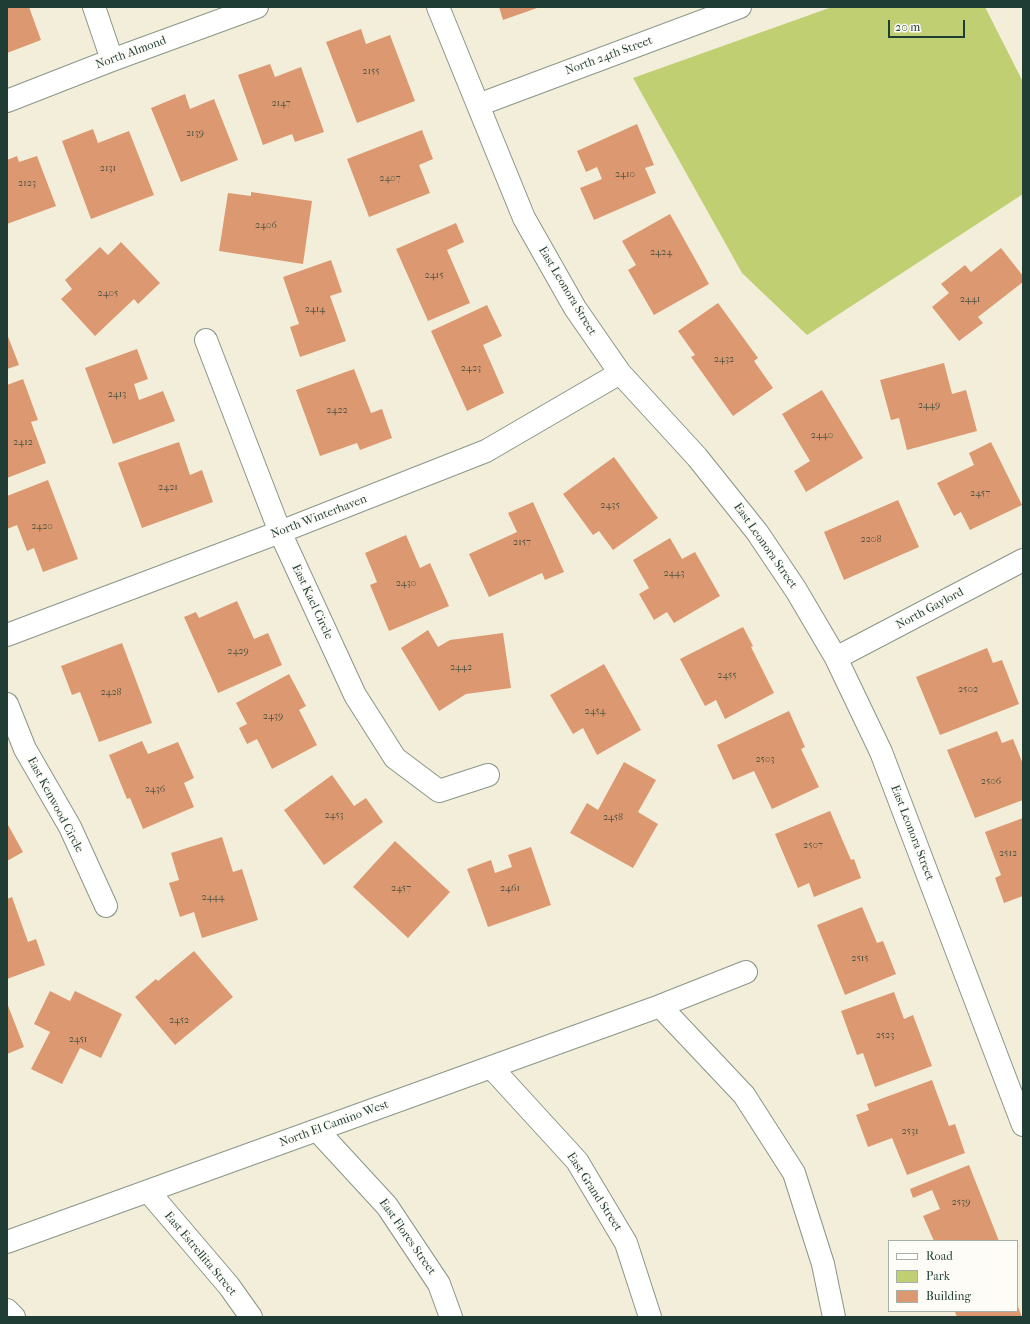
<!DOCTYPE html>
<html>
<head>
<meta charset="utf-8">
<style>
  body { margin:0 }
  #map { position:relative; width:1030px; height:1324px; overflow:hidden; background:#f3eeda; font-family:"IM FELL French Canon",serif }
  canvas { display:block }
  .frame { position:absolute; inset:0; border:8px solid #1f3d34; pointer-events:none }
  .legend { position:absolute; left:888px; top:1240px; width:130px; height:72px; box-sizing:border-box; background:#fdfcf7; border:1px solid #a4b0a9; margin:0; padding:5px 7px; list-style:none; font-size:12px; color:#1f3d34 }
  .legend li { display:flex; align-items:center; gap:8px; height:20px }
  .legend b { width:20px; border:1px solid #a4b0a9 }
  .scale { position:absolute; left:888px; top:20px; width:77px; height:18px; box-sizing:border-box; border:2px solid #1f3d34; border-top:0; padding-left:5px; font-size:12px; line-height:14px; white-space:nowrap; color:#1f3d34; -webkit-text-stroke:3px #fdfcf7; paint-order:stroke }
</style>
</head>
<body>
<div id="map">
<canvas width="1030" height="1324"></canvas>
<div class="frame"></div>
<ul class="legend">
<li><b style="height:5px;background:#fff"></b>Road</li>
<li><b style="height:11px;background:#bfcf71"></b>Park</li>
<li><b style="height:11px;background:#dc9971"></b>Building</li>
</ul>
<div class="scale">20 m</div>
</div>
<script>
const g = document.querySelector('canvas').getContext('2d');
g.lineJoin = 'round';
function fillPath(path, color) { g.fillStyle = color; g.fill(path, 'evenodd'); }
const poly = rows => new Path2D(rows.map(r => 'M' + r).join(''));
function strokePath(path, color, width, dash) { g.strokeStyle = color; g.lineWidth = width; g.lineCap = dash ? 'butt' : 'round'; g.setLineDash(dash || []); g.stroke(path); }
function write(font, color, halo, rows, align = 'center') {
  g.font = font + ' "IM FELL French Canon",serif'; g.lineWidth = 3; g.setLineDash([]); g.textBaseline = 'middle'; g.strokeStyle = halo; g.fillStyle = color; for (const [text, x, y, turn = 0] of rows) {
    g.save(); g.translate(x, y); g.rotate((+turn || 0) * Math.PI / 180); g.textAlign = isNaN(turn) ? turn : align; if (halo) g.strokeText(text, 0, 0); g.fillText(text, 0, 0); g.restore();
  }
}
fillPath(poly([
  [832,7,985,7,1023,82,1023,194,807,335,742,273,633,78]
]), '#bfcf71');
fillPath(poly([
  [7,7,14,8,29,7,41,40,7,53],
  [499,7,540,7,503,20],
  [361,29,366,44,390,35,415,101,357,123,326,42],
  [270,64,275,77,301,67,324,132,295,142,292,134,263,145,238,75],
  [185,94,190,109,214,99,238,160,181,182,151,108],
  [637,124,654,165,645,168,656,193,594,220,580,188,602,179,597,167,586,172,577,151],
  [93,129,98,143,129,131,154,195,91,219,62,141],
  [422,130,433,159,419,165,430,193,369,217,347,159],
  [17,156,19,162,37,156,56,206,7,224,7,160],
  [251,192,312,201,303,264,219,251,228,193,251,196],
  [670,214,709,284,654,315,628,270,636,265,622,241],
  [456,223,464,242,447,250,470,303,428,321,396,249],
  [121,242,160,283,138,304,134,299,95,336,61,299,72,289,65,280,100,247,108,255],
  [1001,248,1023,276,1023,282,978,317,983,323,959,341,932,307,949,293,941,284,965,265,971,272],
  [331,260,342,292,330,296,346,341,300,357,290,327,299,324,283,277],
  [718,303,758,358,754,361,773,388,733,416,691,357,695,355,678,331],
  [487,305,502,336,483,345,504,393,467,411,431,331],
  [7,334,19,365,7,369],
  [137,349,148,379,134,384,139,400,163,391,175,421,113,444,85,368],
  [944,363,952,394,966,390,977,431,907,450,899,418,891,420,880,380],
  [354,369,371,413,382,409,392,438,360,450,357,443,320,456,296,390],
  [23,379,38,420,31,422,46,463,7,478,7,385],
  [822,390,863,458,806,492,794,471,810,461,782,414],
  [179,442,190,475,202,470,213,502,142,528,118,463],
  [991,442,1022,505,970,530,961,512,954,516,937,483,974,465,969,453],
  [614,457,658,518,613,550,599,531,593,535,563,494],
  [48,480,78,559,43,572,34,548,27,551,17,525,7,529,7,496],
  [898,500,919,547,844,580,824,532],
  [533,502,564,572,545,580,542,573,489,597,469,554,517,532,508,513],
  [406,535,420,568,430,563,449,606,389,631,370,585,377,582,365,553],
  [670,538,682,559,695,552,720,596,674,623,667,612,654,620,639,594,649,588,633,560],
  [237,601,254,639,268,633,282,665,218,693,184,617,196,612,199,618],
  [743,627,753,646,751,647,774,693,725,719,716,700,705,706,680,659],
  [428,630,438,647,450,640,503,633,511,688,466,694,439,711,401,648],
  [122,643,152,723,99,742,80,692,72,695,61,666],
  [987,648,993,663,1002,660,1019,704,940,735,916,677],
  [604,664,641,730,597,755,583,728,573,734,550,695],
  [289,674,306,706,299,710,317,745,272,769,257,739,247,744,239,728,247,724,236,703],
  [789,711,805,747,801,749,819,787,772,809,754,771,733,780,717,745],
  [997,731,1002,743,1013,739,1023,764,1023,800,975,818,947,750],
  [142,741,148,754,178,742,194,778,184,783,194,807,143,829,130,798,127,799,109,755],
  [624,762,656,780,638,812,658,824,633,868,570,833,587,803,598,810],
  [332,775,354,806,366,798,383,822,324,865,284,810],
  [830,811,851,860,854,859,861,878,814,897,809,883,798,888,775,834],
  [1023,818,1023,896,1004,903,995,878,1001,875,985,832],
  [7,823,23,852,7,861],
  [222,837,233,872,242,869,258,920,202,938,194,912,180,917,169,883,179,880,171,853],
  [395,841,450,892,408,938,353,887],
  [531,847,551,905,488,927,467,869,491,860,495,873,512,867,508,855],
  [12,897,28,942,36,939,45,965,7,979,7,899],
  [862,907,877,943,883,941,896,974,845,995,817,925],
  [194,951,233,997,175,1045,135,997,156,979,158,981],
  [50,991,70,1001,75,991,122,1014,101,1058,80,1048,62,1084,31,1069,50,1032,34,1024],
  [894,992,904,1019,913,1015,932,1066,875,1087,863,1053,857,1055,841,1011],
  [7,1003,24,1047,7,1054],
  [932,1080,949,1126,955,1124,965,1153,907,1175,892,1138,868,1147,856,1115,869,1110,867,1104],
  [969,1165,999,1241,934,1241,923,1216,940,1209,932,1190,913,1198,910,1189],
  [1017,1304,1022,1317,957,1317,955,1312,1017,1311]
]), '#dc9971');
const minor = poly([
  [94,7,112,60],
  [438,7,524,218,575,308,620,373,697,457,757,532,796,590,836,658,881,752,1023,1125],
  [7,101,112,60,257,7],
  [478,105,740,7],
  [206,340,280,532,355,695,395,758,439,791,488,775],
  [7,635,280,532,486,451,620,373],
  [836,658,1023,560],
  [7,704,25,749,70,827,106,906],
  [660,1006,744,1095,794,1173,823,1264,834,1317],
  [491,1067,577,1161,626,1243,650,1317],
  [317,1130,387,1206,439,1284,451,1317],
  [148,1191,229,1286,251,1317],
  [7,1242,660,1006,746,972],
  [7,1310,14,1317]
]);
strokePath(minor, '#899687', 24);
strokePath(minor, '#fff', 22);
write('10px', '#4e5443', null, [
  ["2155",371,72],
  ["2147",281,104],
  ["2139",195,134],
  ["2131",108,169],
  ["2410",625,175],
  ["2407",390,179],
  ["2123",27,184],
  ["2406",266,226],
  ["2424",661,253],
  ["2415",434,276],
  ["2405",108,294],
  ["2441",970,300],
  ["2414",315,310],
  ["2432",724,360],
  ["2423",471,369],
  ["2413",117,395],
  ["2449",929,406],
  ["2422",337,411],
  ["2440",822,436],
  ["2412",23,443],
  ["2421",168,488],
  ["2457",980,494],
  ["2435",610,506],
  ["2420",42,527],
  ["2208",871,540],
  ["2157",522,543],
  ["2443",674,574],
  ["2430",406,584],
  ["2429",238,652],
  ["2442",461,668],
  ["2455",727,676],
  ["2502",968,690],
  ["2428",111,693],
  ["2454",595,712],
  ["2439",273,717],
  ["2503",765,760],
  ["2506",991,782],
  ["2436",155,790],
  ["2453",334,816],
  ["2458",613,818],
  ["2507",813,846],
  ["2512",1008,854],
  ["2457",401,889],
  ["2461",510,889],
  ["2444",213,898],
  ["2515",860,959],
  ["2452",179,1021],
  ["2523",885,1036],
  ["2451",78,1040],
  ["2531",910,1132],
  ["2539",961,1203]
]);
write('12px', '#1f3d34', '#fdfcf7', [
  ["North Almond",131,53,-20],
  ["North 24th Street",609,56,-20],
  ["East Leonora Street",567,291,59],
  ["North Winterhaven",319,517,-21],
  ["East Leonora Street",765,546,55],
  ["East Kael Circle",312,602,65],
  ["North Gaylord",930,609,-28],
  ["East Kenwood Circle",55,805,62],
  ["East Leonora Street",912,833,69],
  ["North El Camino West",334,1124,-20],
  ["East Grand Street",594,1192,57],
  ["East Flores Street",407,1237,55],
  ["East Estrellita Street",200,1254,50]
]);
</script>
</body>
</html>
